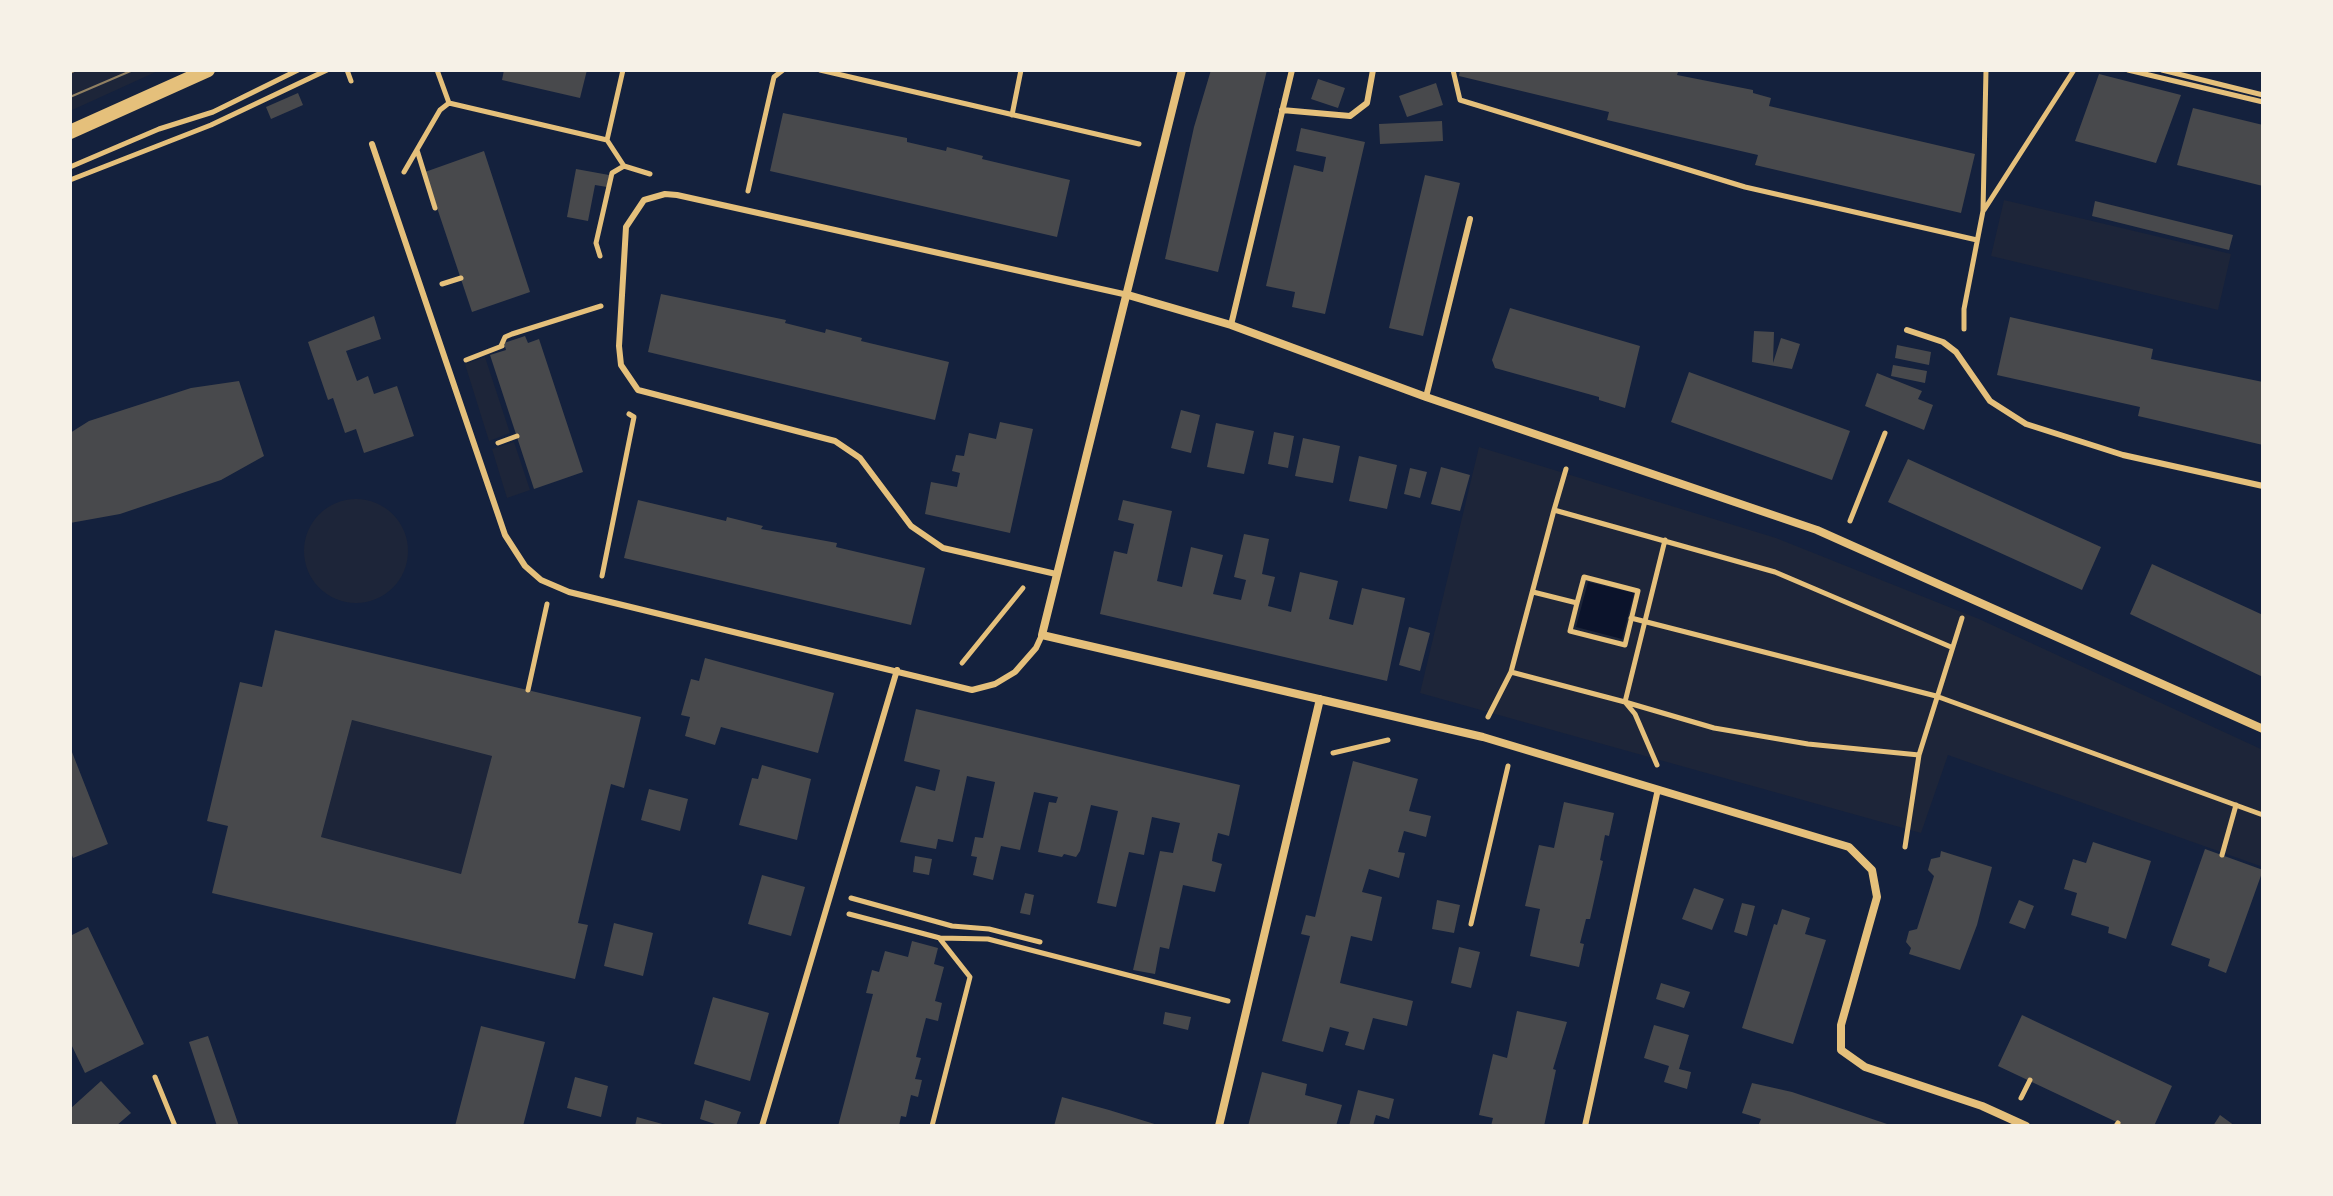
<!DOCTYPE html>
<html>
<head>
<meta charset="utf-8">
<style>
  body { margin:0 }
  #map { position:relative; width:2333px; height:1196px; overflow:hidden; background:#14213d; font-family:Barlow,sans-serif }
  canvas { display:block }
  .frame { position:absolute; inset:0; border:72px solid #f6f1e7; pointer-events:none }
</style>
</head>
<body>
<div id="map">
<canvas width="2333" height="1196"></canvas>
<div class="frame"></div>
</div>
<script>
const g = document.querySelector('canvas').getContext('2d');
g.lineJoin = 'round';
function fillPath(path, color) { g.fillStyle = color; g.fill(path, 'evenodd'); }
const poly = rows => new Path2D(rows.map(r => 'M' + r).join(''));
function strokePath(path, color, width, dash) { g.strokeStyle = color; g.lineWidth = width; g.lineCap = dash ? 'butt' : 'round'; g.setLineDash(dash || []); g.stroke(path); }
fillPath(poly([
  [70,70,160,70,70,111],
  [2004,200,2231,254,2218,310,1991,256],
  [485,357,510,433,489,441,465,364],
  [514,442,530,490,507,498,492,449],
  [1479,447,1776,538,1979,619,2263,750,2263,867,1948,755,1921,833,1420,693],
  '304 551a52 52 0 1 1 104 0a52 52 0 1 1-104 0Z',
  [352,720,492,756,461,874,321,837]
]), '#1d2539');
fillPath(poly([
  [1588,582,1634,593,1622,639,1576,627]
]), '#0b132b');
fillPath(poly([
  [504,70,587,70,580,98,502,80],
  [1211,70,1267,70,1218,272,1165,259,1194,127],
  [1460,70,1670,70,1678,72,1677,75,1753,90,1753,93,1771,98,1769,106,1975,154,1961,213,1755,165,1758,155,1607,120,1609,112,1459,76],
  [2099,74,2181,95,2156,163,2075,141],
  [1318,79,1345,88,1338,108,1311,99],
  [1436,83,1443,105,1407,117,1399,96],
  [298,93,303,105,271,119,266,107],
  [2193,108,2263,125,2263,186,2177,165],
  [783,113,907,138,907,142,946,151,947,147,983,156,982,159,1070,180,1057,237,770,171],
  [1442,121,1443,141,1380,144,1379,124],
  [1301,128,1365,142,1325,314,1292,307,1295,292,1266,286,1294,165,1323,172,1326,157,1296,151],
  [484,151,530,292,472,312,425,172],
  [576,169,609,175,607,187,595,185,588,221,567,217],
  [1425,175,1460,183,1423,336,1389,328],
  [2095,201,2233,235,2229,250,2092,216],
  [661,294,786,320,785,323,825,333,826,329,862,338,861,341,949,362,935,420,648,352],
  [1510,308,1640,346,1625,408,1599,400,1599,397,1495,368,1492,360],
  [374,316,381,339,346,351,357,381,368,376,374,394,397,386,414,436,364,453,356,429,345,433,333,398,328,400,308,342],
  [2010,317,2153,349,2151,359,2263,382,2263,445,2138,416,2140,407,1997,375],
  [1754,331,1774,332,1773,363,1781,338,1800,344,1792,369,1752,362],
  [525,336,528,343,539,339,583,472,534,489,490,355,506,350,504,343],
  [1897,345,1931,352,1929,365,1895,358],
  [1893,365,1927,371,1925,383,1891,376],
  [1689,372,1850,431,1832,480,1671,422],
  [1877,373,1922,391,1918,399,1933,405,1924,430,1865,406],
  [239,381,264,456,221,480,120,514,70,523,70,433,89,421,191,388],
  [1181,410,1200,415,1191,453,1171,448],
  [1000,422,1033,429,1010,533,925,514,931,482,957,487,960,473,952,471,956,455,964,456,969,433,996,439],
  [1216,423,1254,431,1244,474,1207,467],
  [1274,432,1294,436,1288,468,1268,464],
  [1303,438,1340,446,1333,483,1295,476],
  [1359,456,1397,465,1387,509,1349,501],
  [1908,459,2101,547,2082,590,1888,502],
  [1441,467,1470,475,1460,511,1431,504],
  [1410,468,1427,472,1420,498,1404,494],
  [638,500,726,521,727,517,763,526,761,529,837,543,836,547,925,568,911,625,624,558],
  [1123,500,1172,511,1157,581,1182,587,1191,547,1223,555,1213,594,1241,600,1246,580,1234,577,1244,534,1269,539,1262,574,1275,577,1268,606,1291,612,1300,572,1338,581,1329,619,1353,625,1362,588,1405,598,1387,681,1100,614,1114,551,1127,554,1134,524,1118,520],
  [2152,564,2263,615,2263,677,2130,614],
  [1409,627,1430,633,1420,671,1399,665],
  [275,630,641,717,624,788,611,784,578,923,588,925,575,979,212,893,228,826,207,821,240,682,262,687],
  [352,720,492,756,461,874,321,837],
  [705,658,834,693,818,753,721,727,715,745,685,736,690,717,681,715,691,679,699,681],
  [916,709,1240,785,1229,836,1218,833,1213,854,1212,861,1222,864,1215,892,1183,885,1169,949,1160,947,1155,974,1133,970,1160,851,1173,853,1180,823,1152,817,1144,855,1129,852,1116,907,1097,903,1118,811,1091,805,1080,851,1076,857,1064,854,1062,857,1038,852,1049,802,1056,803,1058,797,1034,792,1020,850,1001,846,993,880,973,875,977,857,971,856,975,837,983,838,995,782,967,776,953,842,938,839,936,849,900,842,916,786,935,791,940,770,904,761],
  [70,747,108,844,73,858,70,850],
  [1353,761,1418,779,1409,811,1431,816,1426,837,1404,831,1398,852,1405,853,1399,878,1369,869,1362,892,1382,897,1372,941,1351,936,1340,983,1413,1001,1407,1026,1373,1018,1364,1050,1345,1045,1349,1032,1330,1027,1323,1052,1282,1041,1310,936,1301,934,1306,915,1315,917],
  [762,765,811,779,797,840,739,825,752,778,758,779],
  [649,789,688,799,680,831,641,820],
  [1564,802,1614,813,1609,836,1605,835,1600,860,1603,861,1590,919,1586,919,1580,943,1584,944,1579,967,1530,956,1540,909,1525,906,1539,845,1554,848],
  [2093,842,2151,861,2126,939,2108,933,2109,927,2071,915,2077,893,2064,889,2073,859,2086,863],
  [2205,849,2263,870,2226,973,2208,966,2210,959,2171,945],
  [1941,851,1992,867,1977,925,1960,970,1909,954,1911,948,1906,942,1909,931,1917,929,1934,876,1928,870,1931,859,1940,857],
  [915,856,932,859,929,875,913,872],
  [762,875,805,887,791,936,748,924],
  [1694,888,1724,899,1712,930,1682,919],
  [1025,893,1034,895,1030,915,1020,913],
  [1437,900,1460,905,1454,933,1432,929],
  [2019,900,2034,906,2025,929,2009,923],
  [1742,903,1755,906,1747,936,1734,932],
  [1782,909,1810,918,1805,934,1826,940,1793,1044,1742,1028,1774,924,1777,925],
  [614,923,653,933,643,976,604,966],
  [88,927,144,1044,85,1073,70,1042,70,936],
  [912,941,938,948,934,964,944,967,935,1001,942,1003,938,1021,926,1018,916,1057,921,1058,915,1079,922,1080,918,1097,911,1095,906,1117,901,1116,899,1126,838,1126,873,994,866,993,872,970,879,972,885,951,908,957],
  [1459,947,1480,952,1471,988,1451,983],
  [1661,983,1690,992,1684,1008,1656,999],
  [713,997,769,1013,750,1081,694,1064],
  [1517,1011,1567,1022,1553,1069,1556,1070,1544,1126,1491,1126,1493,1118,1479,1115,1493,1054,1507,1058],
  [1165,1012,1191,1017,1188,1030,1163,1024],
  [2022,1015,2172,1086,2154,1126,2125,1126,1998,1066],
  [1654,1025,1689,1035,1679,1069,1691,1072,1687,1089,1664,1082,1669,1066,1644,1058],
  [481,1026,545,1042,523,1126,455,1126],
  [208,1036,239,1126,217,1126,189,1042],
  [1262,1072,1307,1084,1305,1095,1342,1105,1336,1126,1248,1126],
  [575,1077,608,1086,601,1117,567,1108],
  [101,1081,131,1113,116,1126,70,1126,70,1109],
  [1752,1083,1792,1092,1893,1126,1758,1126,1761,1119,1742,1113],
  [1358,1090,1394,1099,1389,1119,1376,1115,1373,1126,1349,1126],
  [1062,1097,1109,1110,1161,1126,1054,1126],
  [705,1100,741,1112,736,1126,721,1126,700,1119],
  [2220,1115,2235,1126,2213,1126],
  [637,1117,666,1125,666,1126,635,1126]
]), '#48494c');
strokePath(poly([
  [347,70,351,81],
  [437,70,449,103,607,140,624,166,650,174],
  [820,70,1139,144],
  [1453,70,1460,100,1745,187,1977,240],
  [2128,70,2263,102],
  [2162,70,2263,95],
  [1012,115,1021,70],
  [607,140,623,70],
  [417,150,435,208],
  [70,167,159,129,213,112,298,70],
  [404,172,440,110,449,103],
  [70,180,211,125,327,70],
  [748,191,774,77,783,70],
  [1984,210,2074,70],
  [600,256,596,243,612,173,624,166],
  [442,284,461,278],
  [1964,329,1964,309,1983,211,1986,70],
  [501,346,505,337,512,334,601,306],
  [466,360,502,346],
  [498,443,517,436],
  [1566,469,1554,510,1775,572,1951,647],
  [1554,510,1511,672,1625,702,1635,714,1657,765],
  [1850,521,1885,433],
  [1665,540,1625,702,1714,728,1808,744,1919,755,1962,618],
  [602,576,634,417,629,414],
  [1533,592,1577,603,1584,577,1638,591,1625,645,1570,631,1577,603],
  [1631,618,1936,696,2263,815],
  [962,663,1023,588],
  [528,690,547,604],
  [1488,717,1511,672],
  [1333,753,1388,740],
  [1905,847,1919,755],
  [2222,855,2236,805],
  [851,898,952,926,989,929,1040,942],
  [849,914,940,938,988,939,1228,1001],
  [1471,924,1508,766],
  [155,1077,175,1126],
  [2021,1098,2030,1080],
  [932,1126,970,977,940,939],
  [2116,1126,2118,1123]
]), '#e5c07b', 5);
strokePath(poly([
  [1282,110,1350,116,1367,103,1373,70],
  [372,144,505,535,525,566,541,580,569,592,972,690,995,684,1015,672,1036,648,1042,635],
  [1231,325,1292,70],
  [1907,330,1943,342,1956,352,1990,401,2026,424,2123,455,2263,486],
  [1426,397,1470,219],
  [1056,574,943,548,911,526,860,458,835,441,638,390,621,365,619,346,626,227,644,200,665,194,677,195,1128,295],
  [762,1126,897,670],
  [1585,1126,1658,789]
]), '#e5c07b', 6);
strokePath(poly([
  [1182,70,1042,635,1483,737,1849,847,1872,870,1877,897,1841,1025,1841,1050,1865,1067,1982,1106,2026,1126],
  [1128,295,1231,325,1426,397,1817,530,2263,729],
  [1219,1126,1320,699]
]), '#e5c07b', 8);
strokePath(poly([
  [70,132,208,70]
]), '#e5c07b', 14);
strokePath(poly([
  [70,73,76,70],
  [70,97,133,70]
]), '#918062', 2);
</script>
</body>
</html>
